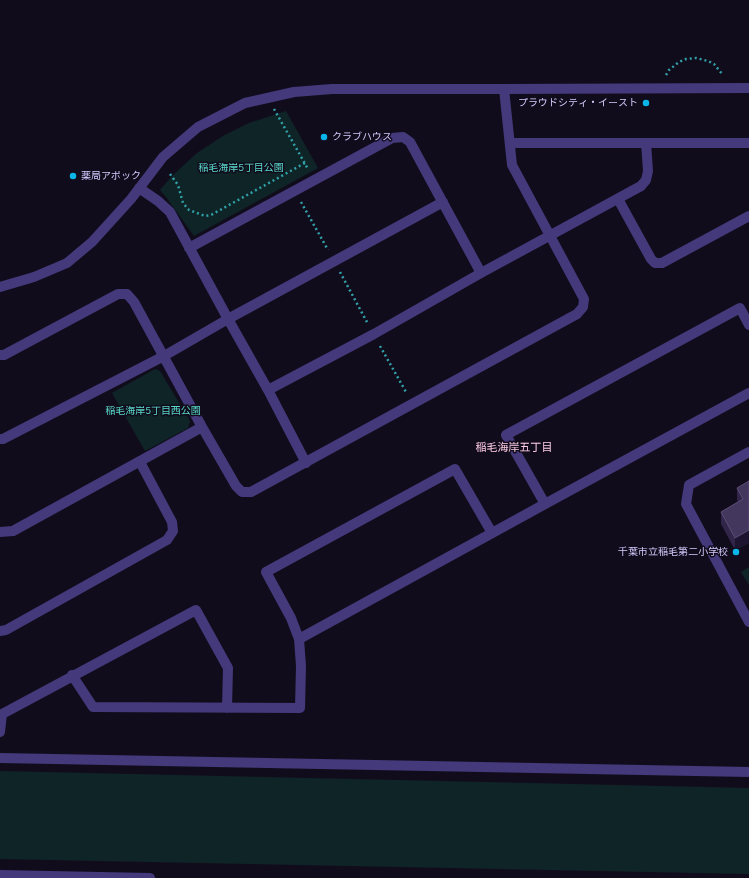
<!DOCTYPE html>
<html>
<head>
<meta charset="utf-8">
<style>
  body { margin:0 }
  canvas { display:block; background:#110c1c }
</style>
</head>
<body>
<canvas width="749" height="878"></canvas>
<script>
const g = document.querySelector('canvas').getContext('2d');
g.lineJoin = 'round';
function fillPath(path, color) { g.fillStyle = color; g.fill(path, 'evenodd'); }
const poly = rows => new Path2D(rows.map(r => 'M' + r).join(''));
function strokePath(path, color, width, dash) { g.strokeStyle = color; g.lineWidth = width; g.lineCap = dash ? 'butt' : 'round'; g.setLineDash(dash || []); g.stroke(path); }
function write(font, color, halo, rows, align = 'center') {
  g.font = font + ' Figtree,"Noto Sans JP",sans-serif'; g.lineWidth = 3; g.setLineDash([]); g.textBaseline = 'middle'; g.strokeStyle = halo; g.fillStyle = color; for (const [text, x, y, turn = 0] of rows) {
    g.save(); g.translate(x, y); g.rotate((+turn || 0) * Math.PI / 180); g.textAlign = isNaN(turn) ? turn : align; if (halo) g.strokeText(text, 0, 0); g.fillText(text, 0, 0); g.restore();
  }
}
fillPath(poly([
  [286,111,318,168,194,236,166,197,160,190,172,176,197,153,223,136,249,123],
  [155,369,160,371,190,421,188,428,145,451,112,393],
  [749,567,749,585,741,572],
  [0,771,749,788,749,874,0,859]
]), '#0f2426');
strokePath(poly([
  [666,75,669,70,679,62,686,59,696,58,708,61,714,64,723,75],
  [274,109,308,169],
  [170,174,178,185,183,203,189,210,205,216,211,215,305,163],
  [301,202,328,250],
  [340,272,368,324],
  [380,346,406,392]
]), '#31a1a9', 2.5, [2, 3]);
strokePath(poly([
  [510,143,749,143],
  [139,188,158,201,170,212,228,319,268,390,306,463],
  [618,199,651,259,655,263,662,263,749,216],
  [189,248,392,138,403,137,410,142,481,273],
  [0,287,34,277,67,263,92,242,131,199,163,157,198,127,245,103,294,92,332,89,504,89,749,88],
  [749,325,740,308,506,435,545,504,749,393],
  [0,355,4,355,118,294,127,294,134,302,202,427,236,486,242,492,251,492,577,314,583,307,584,299,512,165,504,89],
  [268,390,374,334,481,273,641,186,646,180,648,171,646,143],
  [0,439,3,439,164,356,228,319,443,202],
  [749,452,689,485,686,504,749,622],
  [0,532,13,531,202,427],
  [0,631,6,630,167,540,173,531,172,522,140,462],
  [299,639,545,504],
  [72,675,93,707,300,708,301,666,299,639,291,618,266,572,455,469,492,533],
  [0,732,2,714,196,610,228,668,227,708],
  [0,758,749,772],
  [0,875,150,878]
]), '#44397a', 10);
fillPath(poly([
  [749,481,749,543,735,550,721,524,721,512,738,502,737,500,737,488]
]), '#31254a');
fillPath(poly([
  [749,530,749,543,735,550,735,538]
]), '#1d142f');
const building = poly([
  [749,481,749,530,735,538,721,512,743,499,737,488,749,481]
]);
fillPath(building, '#43375d');
strokePath(building, '#5a4e76', 1);
for (const [x, y, r, color] of [
  [646,103,4,"#08b6ea"],
  [324,137,4,"#08b6ea"],
  [73,176,4,"#08b6ea"],
  [736,552,4,"#08b6ea"]
]) { const dot = new Path2D(); dot.arc(x, y, r, 0, 2 * Math.PI); g.fillStyle = color; g.fill(dot); strokePath(dot, '#110c1c', 1.5); }
write('10px', '#d6c9fd', '#110c1c', [
  ["プラウドシティ・イースト",638,103],
  ["クラブハウス",332,137,"left"],
  ["薬局アポック",81,176,"left"],
  ["千葉市立稲毛第二小学校",728,552]
], 'right');
write('10px', '#59d9ca', '#110c1c', [
  ["稲毛海岸5丁目公園",241,168],
  ["稲毛海岸5丁目西公園",153,411]
]);
write('11px', '#fdcbe4', '#110c1c', [
  ["稲毛海岸五丁目",514,448]
]);
</script>
</body>
</html>
